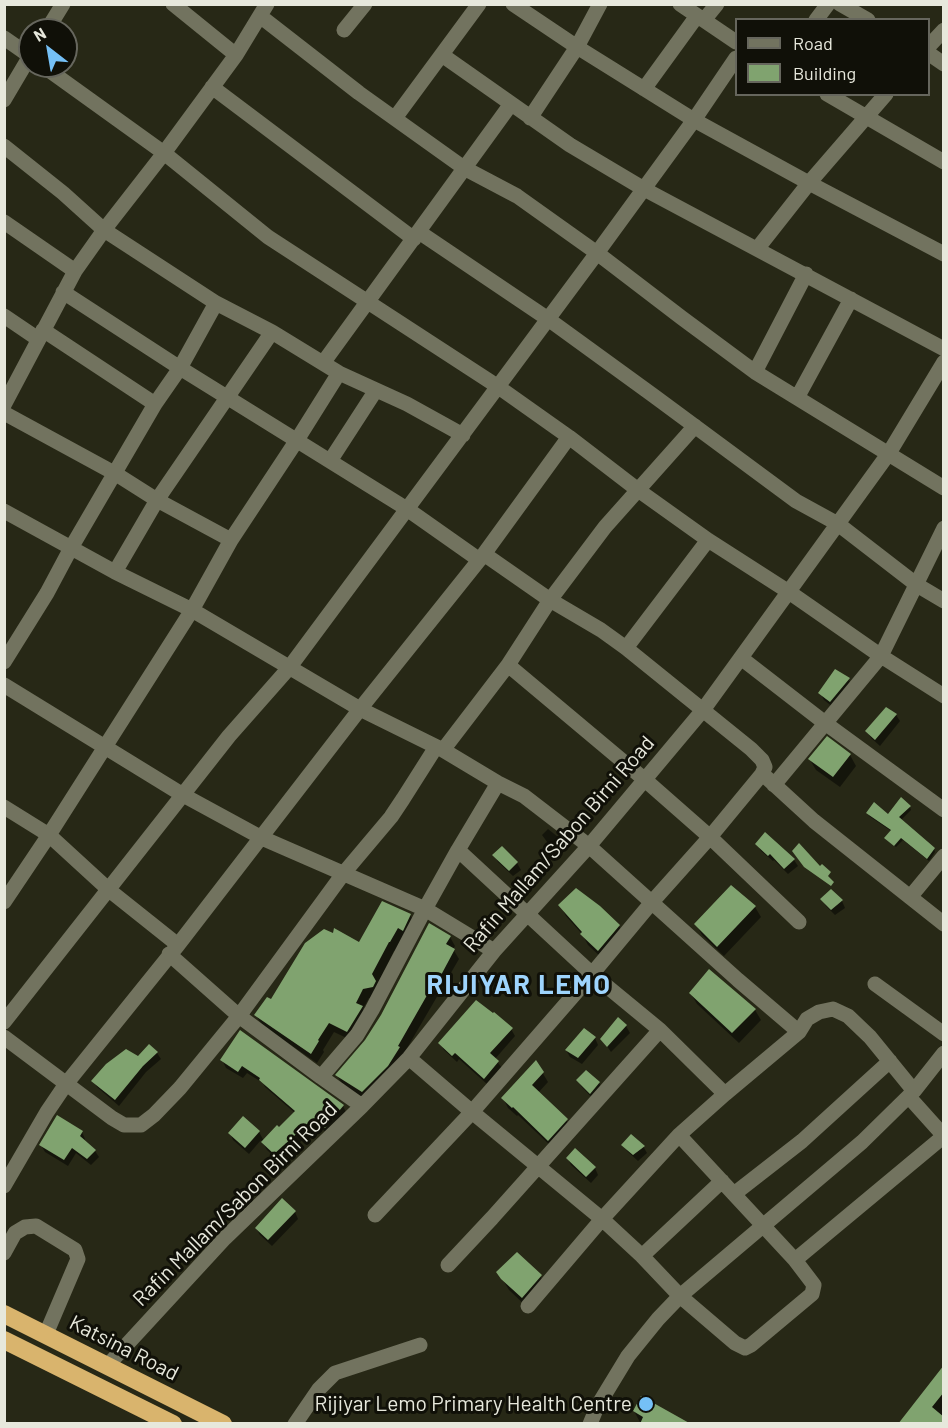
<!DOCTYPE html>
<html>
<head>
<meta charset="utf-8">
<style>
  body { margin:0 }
  #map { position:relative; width:948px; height:1428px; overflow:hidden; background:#272816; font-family:Barlow,sans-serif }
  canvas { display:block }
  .frame { position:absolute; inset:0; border:6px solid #e7e8dc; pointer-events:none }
  .legend { position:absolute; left:735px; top:18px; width:195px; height:78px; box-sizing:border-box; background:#101008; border:2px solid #66665d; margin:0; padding:8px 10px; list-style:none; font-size:18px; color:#e7e8dc }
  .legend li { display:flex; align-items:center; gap:12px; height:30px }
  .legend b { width:30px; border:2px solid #66665d }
  .north { position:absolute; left:18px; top:18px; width:60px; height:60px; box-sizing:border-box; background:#101008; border:2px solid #66665d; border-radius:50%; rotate:329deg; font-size:16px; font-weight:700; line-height:24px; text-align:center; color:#e7e8dc }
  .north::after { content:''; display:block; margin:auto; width:21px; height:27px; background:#75c0f6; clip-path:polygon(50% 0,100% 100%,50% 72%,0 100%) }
</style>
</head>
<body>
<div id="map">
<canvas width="948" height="1428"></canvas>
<div class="frame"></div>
<ul class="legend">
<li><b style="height:8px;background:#72735f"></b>Road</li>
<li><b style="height:16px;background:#80a36f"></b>Building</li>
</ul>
<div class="north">N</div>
</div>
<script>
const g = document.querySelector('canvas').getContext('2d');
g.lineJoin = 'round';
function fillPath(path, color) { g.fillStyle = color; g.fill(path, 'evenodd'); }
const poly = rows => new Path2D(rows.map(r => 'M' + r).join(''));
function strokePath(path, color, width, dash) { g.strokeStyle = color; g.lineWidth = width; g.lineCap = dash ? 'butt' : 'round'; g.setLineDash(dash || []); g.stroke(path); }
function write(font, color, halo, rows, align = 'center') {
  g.font = font + ' Barlow,sans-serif'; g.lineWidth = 6; g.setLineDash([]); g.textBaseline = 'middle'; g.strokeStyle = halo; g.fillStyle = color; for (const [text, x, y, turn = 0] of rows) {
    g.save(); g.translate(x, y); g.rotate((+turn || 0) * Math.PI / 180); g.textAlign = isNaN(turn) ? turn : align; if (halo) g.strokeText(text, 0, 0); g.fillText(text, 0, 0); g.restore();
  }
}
fillPath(poly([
  [849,680,852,686,834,708,824,700,820,693],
  [896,715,900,721,880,746,871,738,867,731],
  [827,739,850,755,856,766,840,787,816,770,810,760],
  [910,807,911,810,901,820,934,849,935,852,929,861,903,840,896,847,888,841,891,831,869,816,868,813,888,817],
  [548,829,558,837,562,843,553,850,542,835],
  [766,834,794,860,798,866,788,874,774,860,773,861,761,851,757,844],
  [502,848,517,863,521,870,513,876,498,862,494,855],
  [831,891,842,901,845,908,835,915,826,906,822,899],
  [560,905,619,926,625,936,605,961,588,945,582,934,566,916],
  [755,907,761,917,724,956,702,935,696,924],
  [410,915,416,925,396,951,394,951,377,985,378,997,369,998,363,1009,368,1017,353,1041,334,1032,323,1050,324,1052,317,1063,262,1025,256,1015,271,1002,359,944],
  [450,937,455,946,453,949,459,959,403,1055,367,1100,342,1084,337,1075],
  [691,994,755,1010,761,1020,739,1043,697,1004],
  [618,1019,626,1026,630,1033,611,1052,602,1039],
  [511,1029,515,1036,495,1059,502,1068,488,1085,459,1059,457,1062,444,1050,440,1043],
  [241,1033,343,1106,347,1114,329,1135,322,1129,313,1139,308,1135,279,1161,267,1150,261,1140,249,1154,233,1140,230,1133,259,1132,264,1141,295,1113,265,1087,263,1083,247,1073,243,1078,226,1068,222,1060],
  [595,1038,598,1045,582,1064,570,1057,566,1050],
  [149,1046,157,1053,161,1059,146,1072,119,1106,97,1087,93,1081,138,1058],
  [536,1062,548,1082,538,1093,566,1120,572,1129,554,1149,518,1115,517,1116,508,1108,503,1098],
  [586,1072,599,1083,603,1090,594,1100,581,1086,578,1080],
  [82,1132,85,1139,84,1141,95,1151,99,1157,91,1165,76,1153,68,1166,45,1152,41,1145],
  [623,1145,643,1146,647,1153,638,1161,627,1151],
  [568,1159,595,1168,598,1175,591,1183,571,1165],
  [295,1212,298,1219,272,1246,260,1235,256,1228],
  [498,1272,540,1276,546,1286,528,1308,509,1290],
  [944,1368,944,1424,899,1424],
  [634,1411,688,1424,641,1424]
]), '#0007');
fillPath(poly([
  [835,669,850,678,830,702,818,693],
  [886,707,897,714,875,740,865,731],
  [827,736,851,754,833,777,808,759],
  [901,797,911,806,899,817,935,848,927,859,901,838,894,846,884,838,891,830,866,813,874,802,888,814],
  [765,832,795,859,784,869,770,854,768,856,755,844],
  [799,843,820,866,822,864,831,872,828,876,834,882,831,886,804,867,792,851],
  [502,846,518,862,509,871,492,855],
  [731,885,756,906,717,947,694,924],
  [576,888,600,906,620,925,598,951,580,934,582,932,558,905],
  [831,889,843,900,831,910,820,899],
  [382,901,411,914,403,931,398,928,390,942,389,942,372,974,376,981,373,987,363,989,356,1003,363,1006,347,1032,329,1023,318,1040,319,1041,311,1054,254,1015,267,997,271,999,305,943,324,929,333,933,334,928,359,942],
  [429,923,451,936,446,944,455,949,440,977,438,976,398,1046,400,1047,388,1066,362,1092,335,1075,365,1040,381,1015],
  [709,969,756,1009,732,1033,689,993],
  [476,1000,493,1013,494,1012,513,1028,490,1053,499,1061,484,1079,455,1053,452,1056,438,1043],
  [618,1017,627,1025,607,1047,600,1039],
  [584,1028,596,1037,578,1058,565,1050],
  [240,1030,344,1105,325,1128,317,1122,308,1132,303,1128,274,1154,261,1142,277,1125,279,1127,295,1111,259,1080,260,1078,242,1066,238,1072,220,1060],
  [149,1044,158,1052,143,1066,115,1100,91,1081,106,1064,126,1049,138,1056],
  [536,1060,544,1072,532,1085,568,1119,548,1141,513,1107,512,1108,501,1098],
  [586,1070,600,1082,590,1094,576,1080],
  [57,1115,83,1131,80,1136,96,1150,87,1159,72,1148,64,1160,39,1145],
  [243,1116,260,1131,245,1148,228,1133],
  [631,1134,645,1146,633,1155,621,1145],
  [575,1148,596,1167,586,1177,566,1158],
  [282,1198,296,1211,268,1240,255,1228],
  [517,1252,542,1275,522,1298,501,1279,496,1272],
  [944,1365,944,1392,932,1407,944,1417,944,1424,898,1424],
  [641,1396,691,1424,640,1424,643,1417,633,1411]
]), '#80a36f');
strokePath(poly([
  [173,4,236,55],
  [513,4,577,47,694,120,809,183,944,254],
  [680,4,736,42],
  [840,4,868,20],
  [260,16,359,93,464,168,517,196,597,253,682,318,755,372,944,488],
  [704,20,717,4],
  [816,20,828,4],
  [47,30,63,4],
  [344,30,365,4],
  [4,38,30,56],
  [928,47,944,30],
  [928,53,944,64],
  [442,55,570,145,644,189,944,349],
  [43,66,164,153,268,237,497,386,569,437,638,490,708,540,789,592,881,656,944,696],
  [212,87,414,239],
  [644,89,697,16],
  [827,94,944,162],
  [4,100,30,56],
  [395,118,479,4],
  [530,118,577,47,600,4],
  [4,146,63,193,104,230,216,303,272,332,339,373,407,404,463,435],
  [4,222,75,271],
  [419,232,548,319,654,396,796,501,838,524,917,585,944,601],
  [757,249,809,183,886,94],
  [63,292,180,368,407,509,478,559],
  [4,316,38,339],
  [43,330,155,404],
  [323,363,511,104],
  [755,372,806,274],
  [797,398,851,299],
  [4,405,75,271,104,230,164,153,236,55,267,4],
  [4,413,116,474,157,500,231,540],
  [330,461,376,390],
  [4,511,115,572,192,610,360,709,443,750,498,783,524,796,589,846,738,980,799,1032],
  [115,572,157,500,272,332],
  [626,648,708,540],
  [741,658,825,723,944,810],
  [4,662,47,593,71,548,155,404,180,368,216,303],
  [508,665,644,779,710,837,799,922],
  [4,685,183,795,262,838,425,909,494,951],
  [443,750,508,665,550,600,605,527,695,426],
  [767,778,814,821,944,924],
  [774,785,881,656,944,528],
  [4,807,49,835,109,890,178,945],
  [458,850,592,974,660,1030,725,1094],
  [911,896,944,856],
  [4,902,49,835,192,610,231,540,297,440,339,373],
  [169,954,239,1016,321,1077,362,1106],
  [875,984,944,1034],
  [4,1022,229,736,289,668,597,253,694,120,736,58],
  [4,1037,112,1118,124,1125,141,1125,154,1115,180,1088,239,1016,343,874,391,817,403,799,436,747],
  [409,1058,472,1112,602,1219,642,1256,680,1296,735,1343,745,1348,751,1345,812,1294,814,1285,795,1260,679,1135],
  [321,1077,357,1035,372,1010,425,909,458,850,498,783],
  [909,1097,944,1136],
  [4,1186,47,1112,66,1084,178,945,360,709,484,554,569,437],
  [734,1194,802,1141,890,1061],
  [375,1215,472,1112,592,974,652,902,710,837,762,774,765,767,762,760,751,749,626,648,601,630,550,600,484,554],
  [4,1253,15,1233,25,1227,36,1226,75,1250,78,1259,46,1334],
  [642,1256,722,1181],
  [795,1260,944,1136],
  [448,1265,492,1218,660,1030],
  [528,1306,602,1219,679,1135,725,1094,799,1032,807,1019,819,1012,833,1009,848,1016,870,1037,914,1091],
  [108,1365,225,1238,362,1106,409,1058,494,951,589,846,703,710,889,453,944,362],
  [295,1424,319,1389,335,1373,420,1345],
  [590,1424,597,1407,628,1356,658,1319,680,1296,862,1142,914,1091,944,1053]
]), '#72735f', 15);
strokePath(poly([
  [4,1314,223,1424],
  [4,1340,173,1424]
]), '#d9b46d', 18);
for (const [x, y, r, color] of [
  [646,1404,8,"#75c0f6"]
]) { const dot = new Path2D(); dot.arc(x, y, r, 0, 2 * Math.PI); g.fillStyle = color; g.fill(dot); strokePath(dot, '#101008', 2); }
write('21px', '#e7e8dc', '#101008', [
  ["Rafin Mallam/Sabon Birni Road",559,844,-49],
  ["Rafin Mallam/Sabon Birni Road",235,1204,-45],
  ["Katsina Road",124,1348,27]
]);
write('21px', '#e7e8dc', '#101008', [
  ["Rijiyar Lemo Primary Health Centre",632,1404]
], 'right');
g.letterSpacing = '1.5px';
write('bold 27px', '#9ed4fd', '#101008', [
  ["RIJIYAR LEMO",519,985]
]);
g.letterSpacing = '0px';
</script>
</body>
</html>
